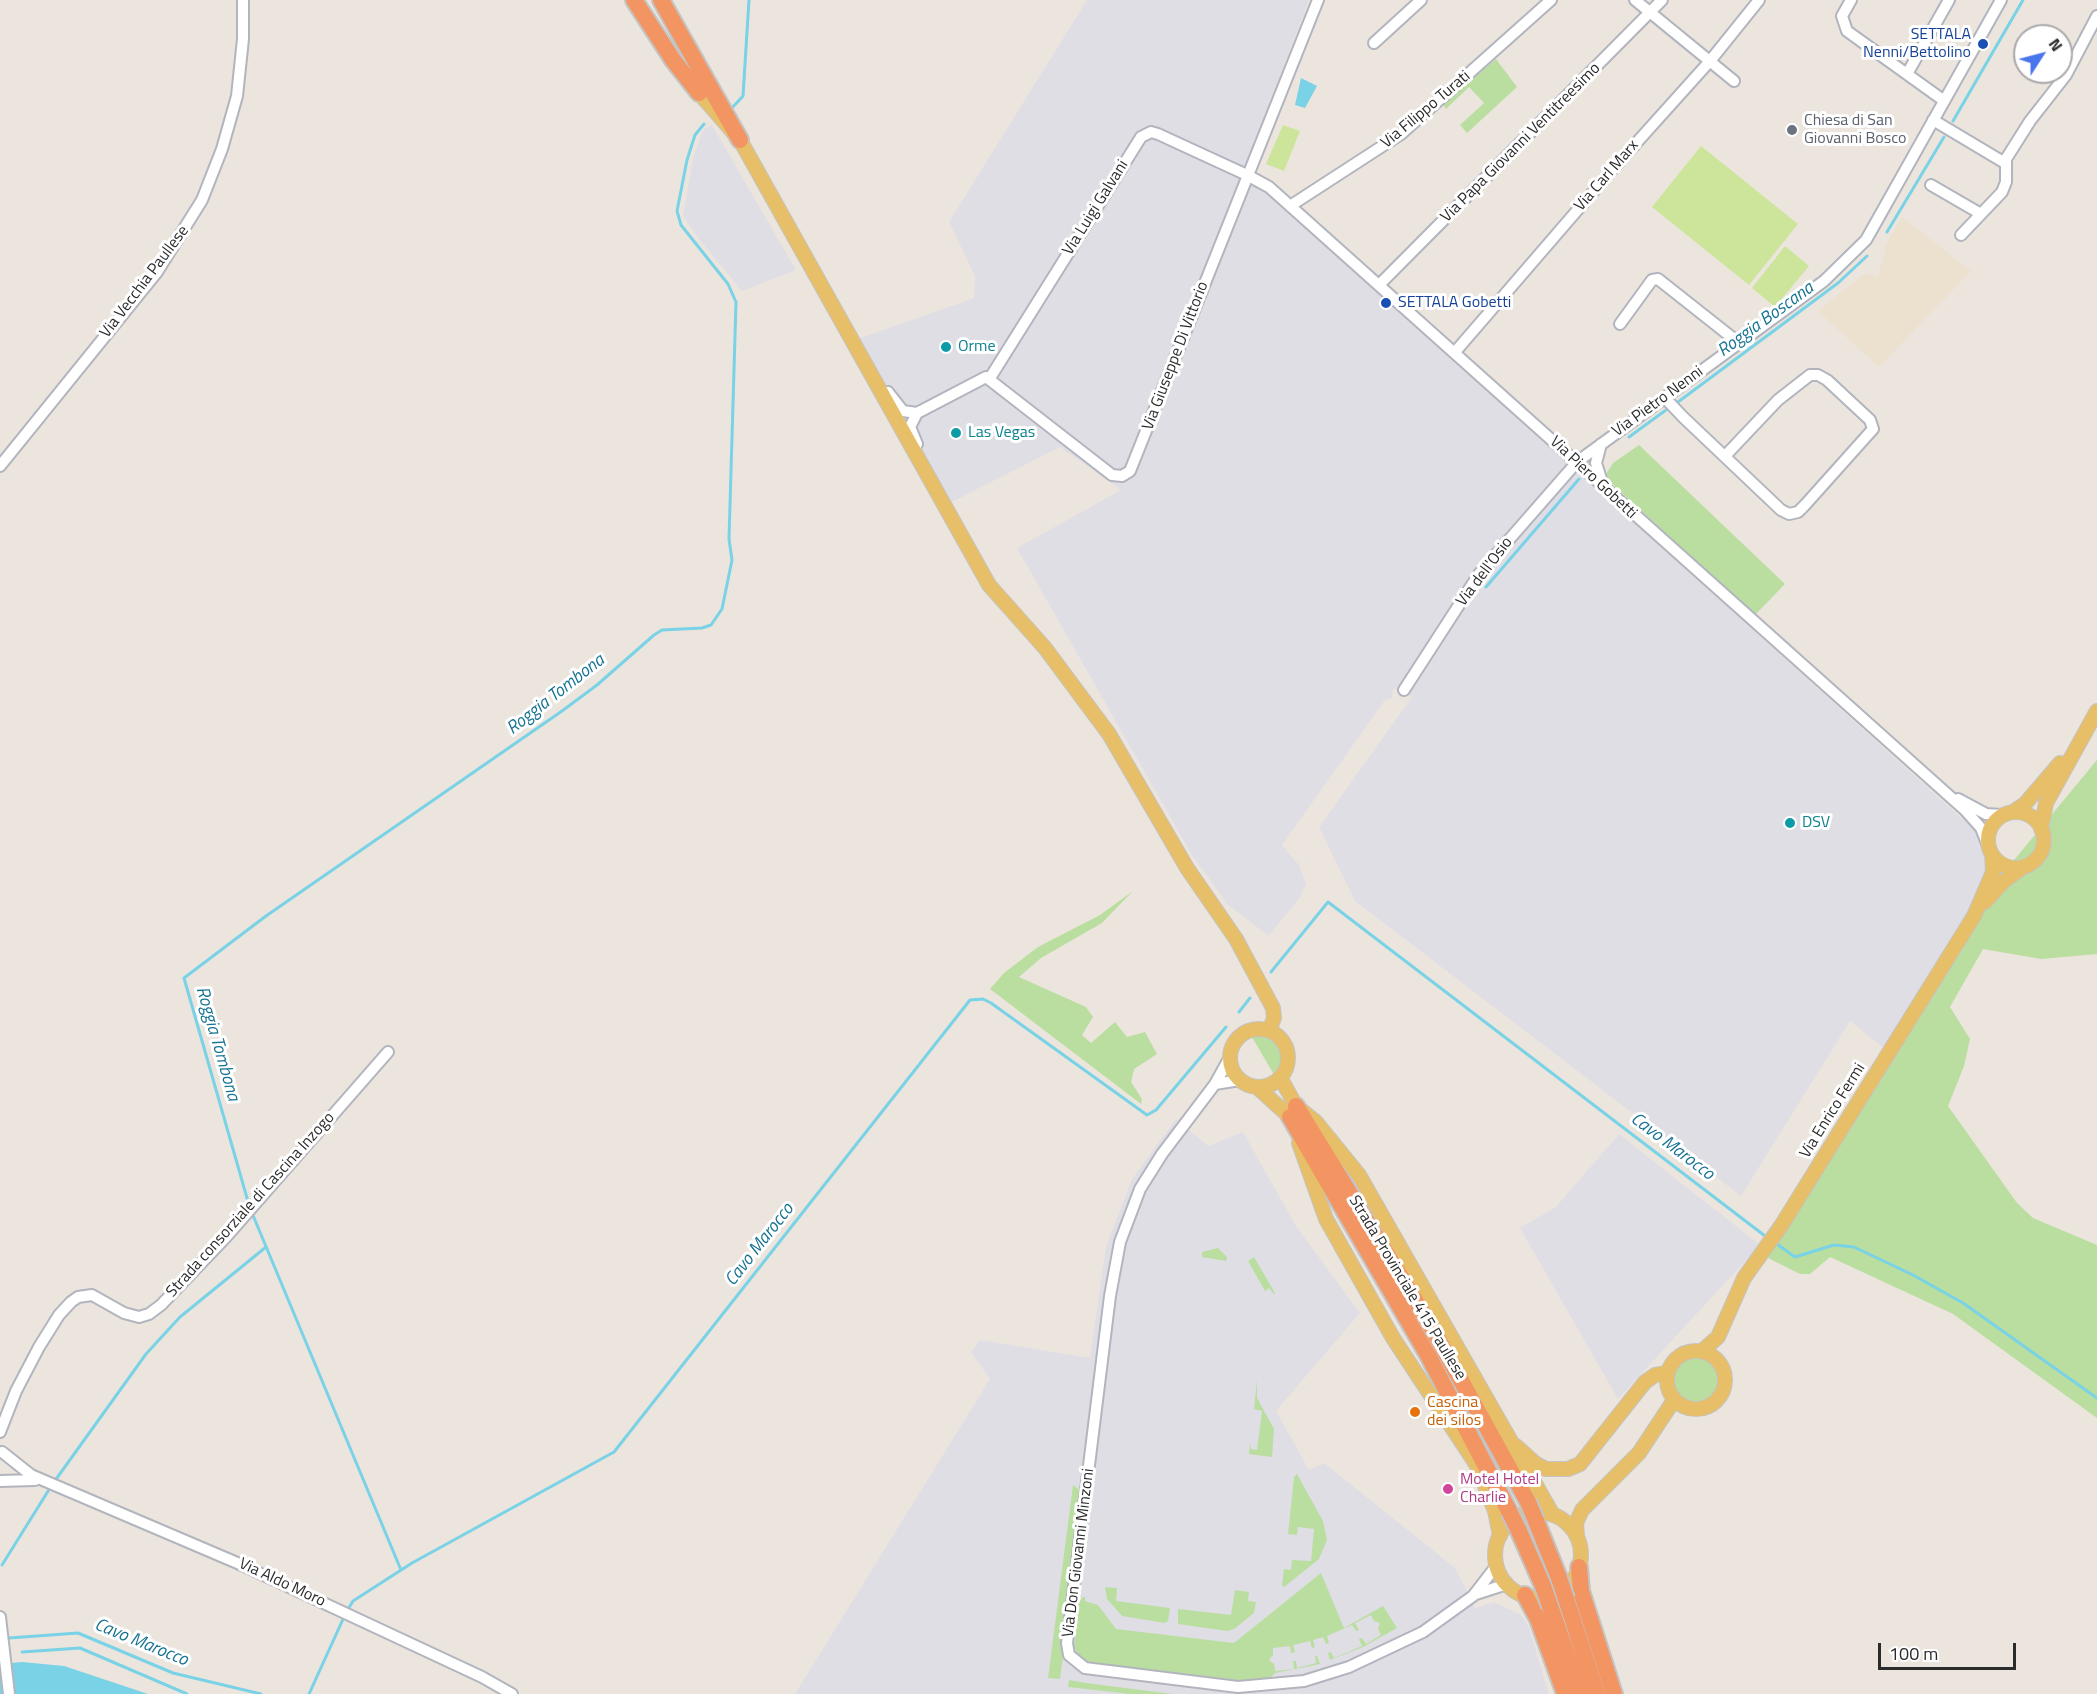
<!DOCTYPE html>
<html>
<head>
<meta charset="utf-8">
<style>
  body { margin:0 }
  #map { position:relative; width:2097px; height:1694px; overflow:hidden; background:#ece5de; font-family:"Titillium Web",sans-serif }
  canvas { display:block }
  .north { position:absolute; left:2013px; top:24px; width:60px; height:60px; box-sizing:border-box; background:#fff; border:2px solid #aaa; border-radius:50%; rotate:54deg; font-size:16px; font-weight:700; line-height:24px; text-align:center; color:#2b2b2b }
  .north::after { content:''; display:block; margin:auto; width:21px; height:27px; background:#4a76ed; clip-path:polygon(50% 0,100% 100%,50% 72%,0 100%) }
  .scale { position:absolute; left:1878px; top:1643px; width:138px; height:27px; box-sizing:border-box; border:3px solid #2b2b2b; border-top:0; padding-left:8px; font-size:18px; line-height:21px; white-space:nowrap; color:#2b2b2b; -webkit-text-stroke:4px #fff; paint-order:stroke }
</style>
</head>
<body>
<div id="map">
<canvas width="2097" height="1694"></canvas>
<div class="north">N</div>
<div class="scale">100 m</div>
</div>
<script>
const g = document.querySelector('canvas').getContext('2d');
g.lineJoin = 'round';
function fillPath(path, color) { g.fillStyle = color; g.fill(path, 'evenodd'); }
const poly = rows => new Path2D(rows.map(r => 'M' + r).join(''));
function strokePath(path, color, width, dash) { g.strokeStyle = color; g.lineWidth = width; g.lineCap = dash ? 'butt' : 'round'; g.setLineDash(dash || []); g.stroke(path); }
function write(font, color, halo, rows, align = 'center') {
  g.font = font + ' "Titillium Web",sans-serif'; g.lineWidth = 6; g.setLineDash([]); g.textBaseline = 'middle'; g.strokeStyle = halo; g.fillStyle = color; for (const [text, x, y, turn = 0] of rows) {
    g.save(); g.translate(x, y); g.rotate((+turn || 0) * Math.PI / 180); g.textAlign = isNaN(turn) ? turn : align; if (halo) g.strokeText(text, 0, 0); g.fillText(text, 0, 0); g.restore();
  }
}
fillPath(poly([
  [1087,0,1309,0,1241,178,1266,190,2012,864,1919,1015,1886,1050,1850,1021,1741,1196,1355,901,1319,827,1412,697,1393,688,1392,698,1385,700,1282,845,1299,865,1306,884,1300,897,1269,936,1228,905,1192,855,1017,548,1121,490,1060,447,948,504,858,339,974,298,975,276,949,222],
  [712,125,796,270,742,291,698,238,683,216,693,158,703,130],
  [1176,1119,1208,1146,1243,1132,1296,1226,1360,1313,1276,1411,1309,1470,1324,1463,1455,1568,1475,1608,1494,1602,1521,1615,1528,1625,1549,1694,795,1694,990,1379,971,1352,980,1340,1090,1358,1106,1247,1132,1179],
  [1619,1134,1760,1245,1618,1399,1520,1228,1556,1207]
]), '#e0dee5');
fillPath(poly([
  [1902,217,1971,271,1879,367,1818,311,1865,273,1878,277,1887,243]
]), '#ece0cf');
fillPath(poly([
  [1496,59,1517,87,1467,133,1460,125,1484,103,1469,87,1446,109,1443,104],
  [1639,445,1785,584,1755,615,1609,481,1606,474,1613,463],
  [2097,760,2097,954,2041,959,1983,949,1950,1007,1970,1039,1964,1066,1948,1106,2017,1203,2033,1218,2097,1245,2097,1418,1953,1314,1830,1257,1810,1274,1800,1274,1766,1257,1889,1065,2014,860],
  [1133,891,1102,923,1041,958,1019,977,1086,1007,1093,1017,1082,1035,1091,1043,1115,1022,1127,1037,1145,1032,1157,1054,1134,1069,1131,1082,1142,1099,1141,1104,990,989,1004,973,1038,947,1100,915],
  [1260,1033,1272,1037,1283,1050,1280,1066,1273,1073,1252,1037],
  [1218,1248,1227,1257,1226,1261,1202,1257,1202,1252],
  [1254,1257,1275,1293,1274,1294,1269,1288,1265,1291,1248,1261],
  '1674 1380a22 22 0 1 1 44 0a22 22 0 1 1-44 0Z',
  [1257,1380,1257,1398,1274,1429,1272,1457,1249,1454,1250,1443,1251,1449,1257,1450,1262,1411,1254,1409],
  [1297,1474,1323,1521,1327,1540,1319,1559,1284,1587,1282,1585,1284,1569,1291,1570,1292,1560,1311,1561,1314,1529,1298,1527,1297,1535,1288,1534,1294,1477],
  [1073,1485,1081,1491,1082,1506,1060,1679,1048,1678],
  [1321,1573,1344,1628,1383,1606,1397,1628,1363,1647,1330,1660,1328,1653,1331,1652,1334,1658,1362,1646,1359,1639,1362,1638,1366,1644,1381,1635,1378,1629,1380,1623,1374,1621,1371,1615,1355,1623,1359,1630,1356,1631,1352,1625,1327,1636,1329,1643,1326,1644,1323,1637,1313,1640,1315,1647,1312,1648,1310,1641,1293,1645,1295,1652,1291,1653,1290,1646,1273,1648,1273,1655,1269,1660,1274,1664,1275,1671,1294,1669,1293,1661,1296,1661,1297,1668,1316,1663,1315,1656,1317,1656,1320,1664,1275,1673,1267,1681,1244,1681,1089,1662,1079,1657,1074,1646,1079,1601,1083,1597,1085,1597,1085,1601,1098,1605,1116,1629,1234,1643],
  [1105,1587,1117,1588,1116,1601,1170,1608,1168,1621,1165,1623,1122,1616,1107,1599],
  [1235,1590,1249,1592,1248,1601,1256,1602,1254,1613,1234,1629,1227,1631,1178,1624,1178,1609,1231,1615],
  [1069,1680,1086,1683,1173,1694,1130,1694,1068,1687]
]), '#bade9f');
fillPath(poly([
  [1283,125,1300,131,1284,171,1266,164],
  [1701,146,1798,224,1749,285,1652,207],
  [1785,246,1809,266,1775,307,1752,288]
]), '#cce59b');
fillPath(poly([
  [1301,78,1317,86,1305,108,1295,105],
  [22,1662,64,1666,148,1694,0,1694,0,1664]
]), '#79d2e6');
strokePath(poly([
  [731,109,743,96,749,0],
  [1953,121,2023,0],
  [1887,232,1944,137],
  [1678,402,1838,283,1867,256],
  [1629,437,1666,410],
  [1486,587,1579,479],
  [1271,972,1328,902,1769,1239],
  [1239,1012,1250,998],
  [249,1205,184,978,266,916,562,711,597,685,654,635,662,630,702,628,711,625,722,609,732,560,729,539,736,302,728,284,681,225,677,211,687,160,695,135,704,124],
  [252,1213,401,1570],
  [1774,1242,1795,1257,1834,1245,1854,1247,1913,1275,1963,1303,2097,1398],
  [54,1482,146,1354,180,1317,266,1247],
  [2,1565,50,1488],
  [347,1611,353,1601,412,1563,614,1452,970,1000,983,999,991,1003,1147,1115,1156,1110,1226,1027],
  [9,1638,78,1633,173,1673,261,1694],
  [22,1652,80,1648,187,1694],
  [309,1694,344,1617]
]), '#79d2e6', 3);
const minor = poly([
  [1635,0,1734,81],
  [1851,0,1842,16,1847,31,1943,100],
  [1374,43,1421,0],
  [1907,74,1949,0],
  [1933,120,2005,163],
  [1931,185,1981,214],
  [1290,206,1401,134,1551,0],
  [1961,235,2002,192,2006,182,2006,159,2030,121,2066,75,2097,16],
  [1379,285,1662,0],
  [1620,324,1652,280,1658,279,1739,343],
  [1455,352,1612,170,1710,61,1759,0],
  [990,378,1141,137,1151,132,1158,134,1247,175,1269,187,1965,810,1981,828,1988,846],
  [888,392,903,411,917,413],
  [1665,398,1683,417,1781,510,1789,514,1798,512,1805,505,1873,429,1870,420,1827,380,1818,375,1810,375,1778,400,1725,456],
  [917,444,910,427,917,413,986,377,1112,475,1122,476,1130,471,1318,0],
  [1601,444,1596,463,1602,482],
  [0,466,157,272,202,200,222,149,237,96,243,39,243,0],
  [1404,690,1479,574,1577,462,1824,281,1866,240,2001,0],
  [1958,799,1986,814,2002,815],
  [1230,1057,1215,1084,1240,1080],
  [1215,1084,1162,1154,1140,1189,1120,1242,1110,1296,1067,1643,1069,1655,1085,1668,1238,1687,1304,1681,1349,1667,1423,1632,1473,1596,1497,1565],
  [0,1432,16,1391,39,1347,59,1315,71,1302,78,1297,92,1295,124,1313,139,1317,149,1314,161,1305,227,1236,388,1052],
  [2,1452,31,1475,242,1565,482,1677,512,1694],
  [0,1481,35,1480],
  [1476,1594,1507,1584],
  [0,1617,9,1694]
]);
const major = poly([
  [699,93,740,140,989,585,1045,648,1109,734,1187,868,1236,939,1273,1008,1274,1018,1269,1031],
  [2013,812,2025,804,2060,763],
  '1988 840a28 28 0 1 1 56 0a28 28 0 1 1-56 0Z',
  [2041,829,2046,803,2097,711],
  [1985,902,2004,881,2023,867],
  '1230 1058a29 29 0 1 1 58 0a29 29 0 1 1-58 0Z',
  [1280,1077,1296,1106,1316,1122,1359,1175,1553,1515],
  [1257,1087,1290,1117,1293,1124],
  [1299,1143,1326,1219,1393,1338,1476,1464,1495,1511,1500,1536],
  '1667 1380a29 29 0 1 1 58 0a29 29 0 1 1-58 0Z',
  [1702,1351,1718,1337,1744,1278,1781,1226,1974,916,1993,872,1992,854],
  [1516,1446,1536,1464,1546,1469,1568,1469,1580,1464,1645,1382,1655,1375,1667,1373],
  '1495 1555a43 43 0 1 1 86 0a43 43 0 1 1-86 0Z',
  [1577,1536,1576,1523,1582,1510,1639,1453,1674,1400]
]);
const highway = poly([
  [634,0,673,60,699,93],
  [661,0,740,140],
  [1296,1106,1432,1328,1528,1502],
  [1290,1117,1428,1355,1509,1511],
  [1536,1521,1559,1578],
  [1518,1529,1543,1586],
  [1579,1567,1581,1591,1614,1694],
  [1525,1595,1538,1619,1565,1694],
  [1566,1599,1597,1694],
  [1550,1606,1581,1694]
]);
strokePath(minor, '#b2b5be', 14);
strokePath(major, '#c4c4c4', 16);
strokePath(highway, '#c4c4c4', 20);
strokePath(minor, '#fff', 10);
strokePath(major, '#e7bf68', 14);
strokePath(highway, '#f39563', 16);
const highwayBridge = poly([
  [1528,1502,1536,1521],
  [1509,1511,1518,1529],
  [1559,1578,1566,1599],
  [1543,1586,1550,1606]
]);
strokePath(highwayBridge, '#c4c4c4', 20, []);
strokePath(highwayBridge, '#f39563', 16);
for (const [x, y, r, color] of [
  [1983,44,6,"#1a4fb4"],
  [1792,130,6,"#6b7280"],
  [1386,303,6,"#1a4fb4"],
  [946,347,6,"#0f9aa8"],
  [956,433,6,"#0f9aa8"],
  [1790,823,6,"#0f9aa8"],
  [1415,1412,6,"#e8710a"],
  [1448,1489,6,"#d1479c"]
]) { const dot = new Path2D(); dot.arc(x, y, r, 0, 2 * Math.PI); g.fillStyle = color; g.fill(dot); strokePath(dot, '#fff', 2); }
write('16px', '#164399', '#fff', [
  ["SETTALA",1971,35],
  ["Nenni/Bettolino",1971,53],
  ["SETTALA Gobetti",1398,303,"left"]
], 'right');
write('16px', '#2b2b2b', '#fff', [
  ["Via Filippo Turati",1426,110,-40],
  ["Via Papa Giovanni Ventitreesimo",1521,143,-45],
  ["Via Carl Marx",1607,176,-49],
  ["Via Luigi Galvani",1096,208,-58],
  ["Via Vecchia Paullese",145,282,-53],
  ["Via Giuseppe Di Vittorio",1176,356,-69],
  ["Via Pietro Nenni",1658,402,-36],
  ["Via Piero Gobetti",1593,478,43],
  ["Via dell'Osio",1485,572,-53],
  ["Via Enrico Fermi",1833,1111,-58],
  ["Strada consorziale di Cascina Inzogo",251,1205,-48],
  ["Strada Provinciale 415 Paullese",1407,1288,59],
  ["Via Don Giovanni Minzoni",1079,1553,-83],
  ["Via Aldo Moro",282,1583,25]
]);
write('16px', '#5b616d', '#fff', [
  ["Chiesa di San",1804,121],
  ["Giovanni Bosco",1804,139]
], 'left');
write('16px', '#0d838f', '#fff', [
  ["Orme",958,347],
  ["Las Vegas",968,433],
  ["DSV",1802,823]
], 'left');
write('16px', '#c56008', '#fff', [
  ["Cascina",1427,1403],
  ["dei silos",1427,1421]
], 'left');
write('16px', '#b23c85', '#fff', [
  ["Motel Hotel",1460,1480],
  ["Charlie",1460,1498]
], 'left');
write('italic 18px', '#177393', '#fff', [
  ["Roggia Boscana",1766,320,-36],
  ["Roggia Tombona",556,695,-38],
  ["Roggia Tombona",217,1044,74],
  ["Cavo Marocco",1672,1147,37],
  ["Cavo Marocco",760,1245,-52],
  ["Cavo Marocco",141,1643,22]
]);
</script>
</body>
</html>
